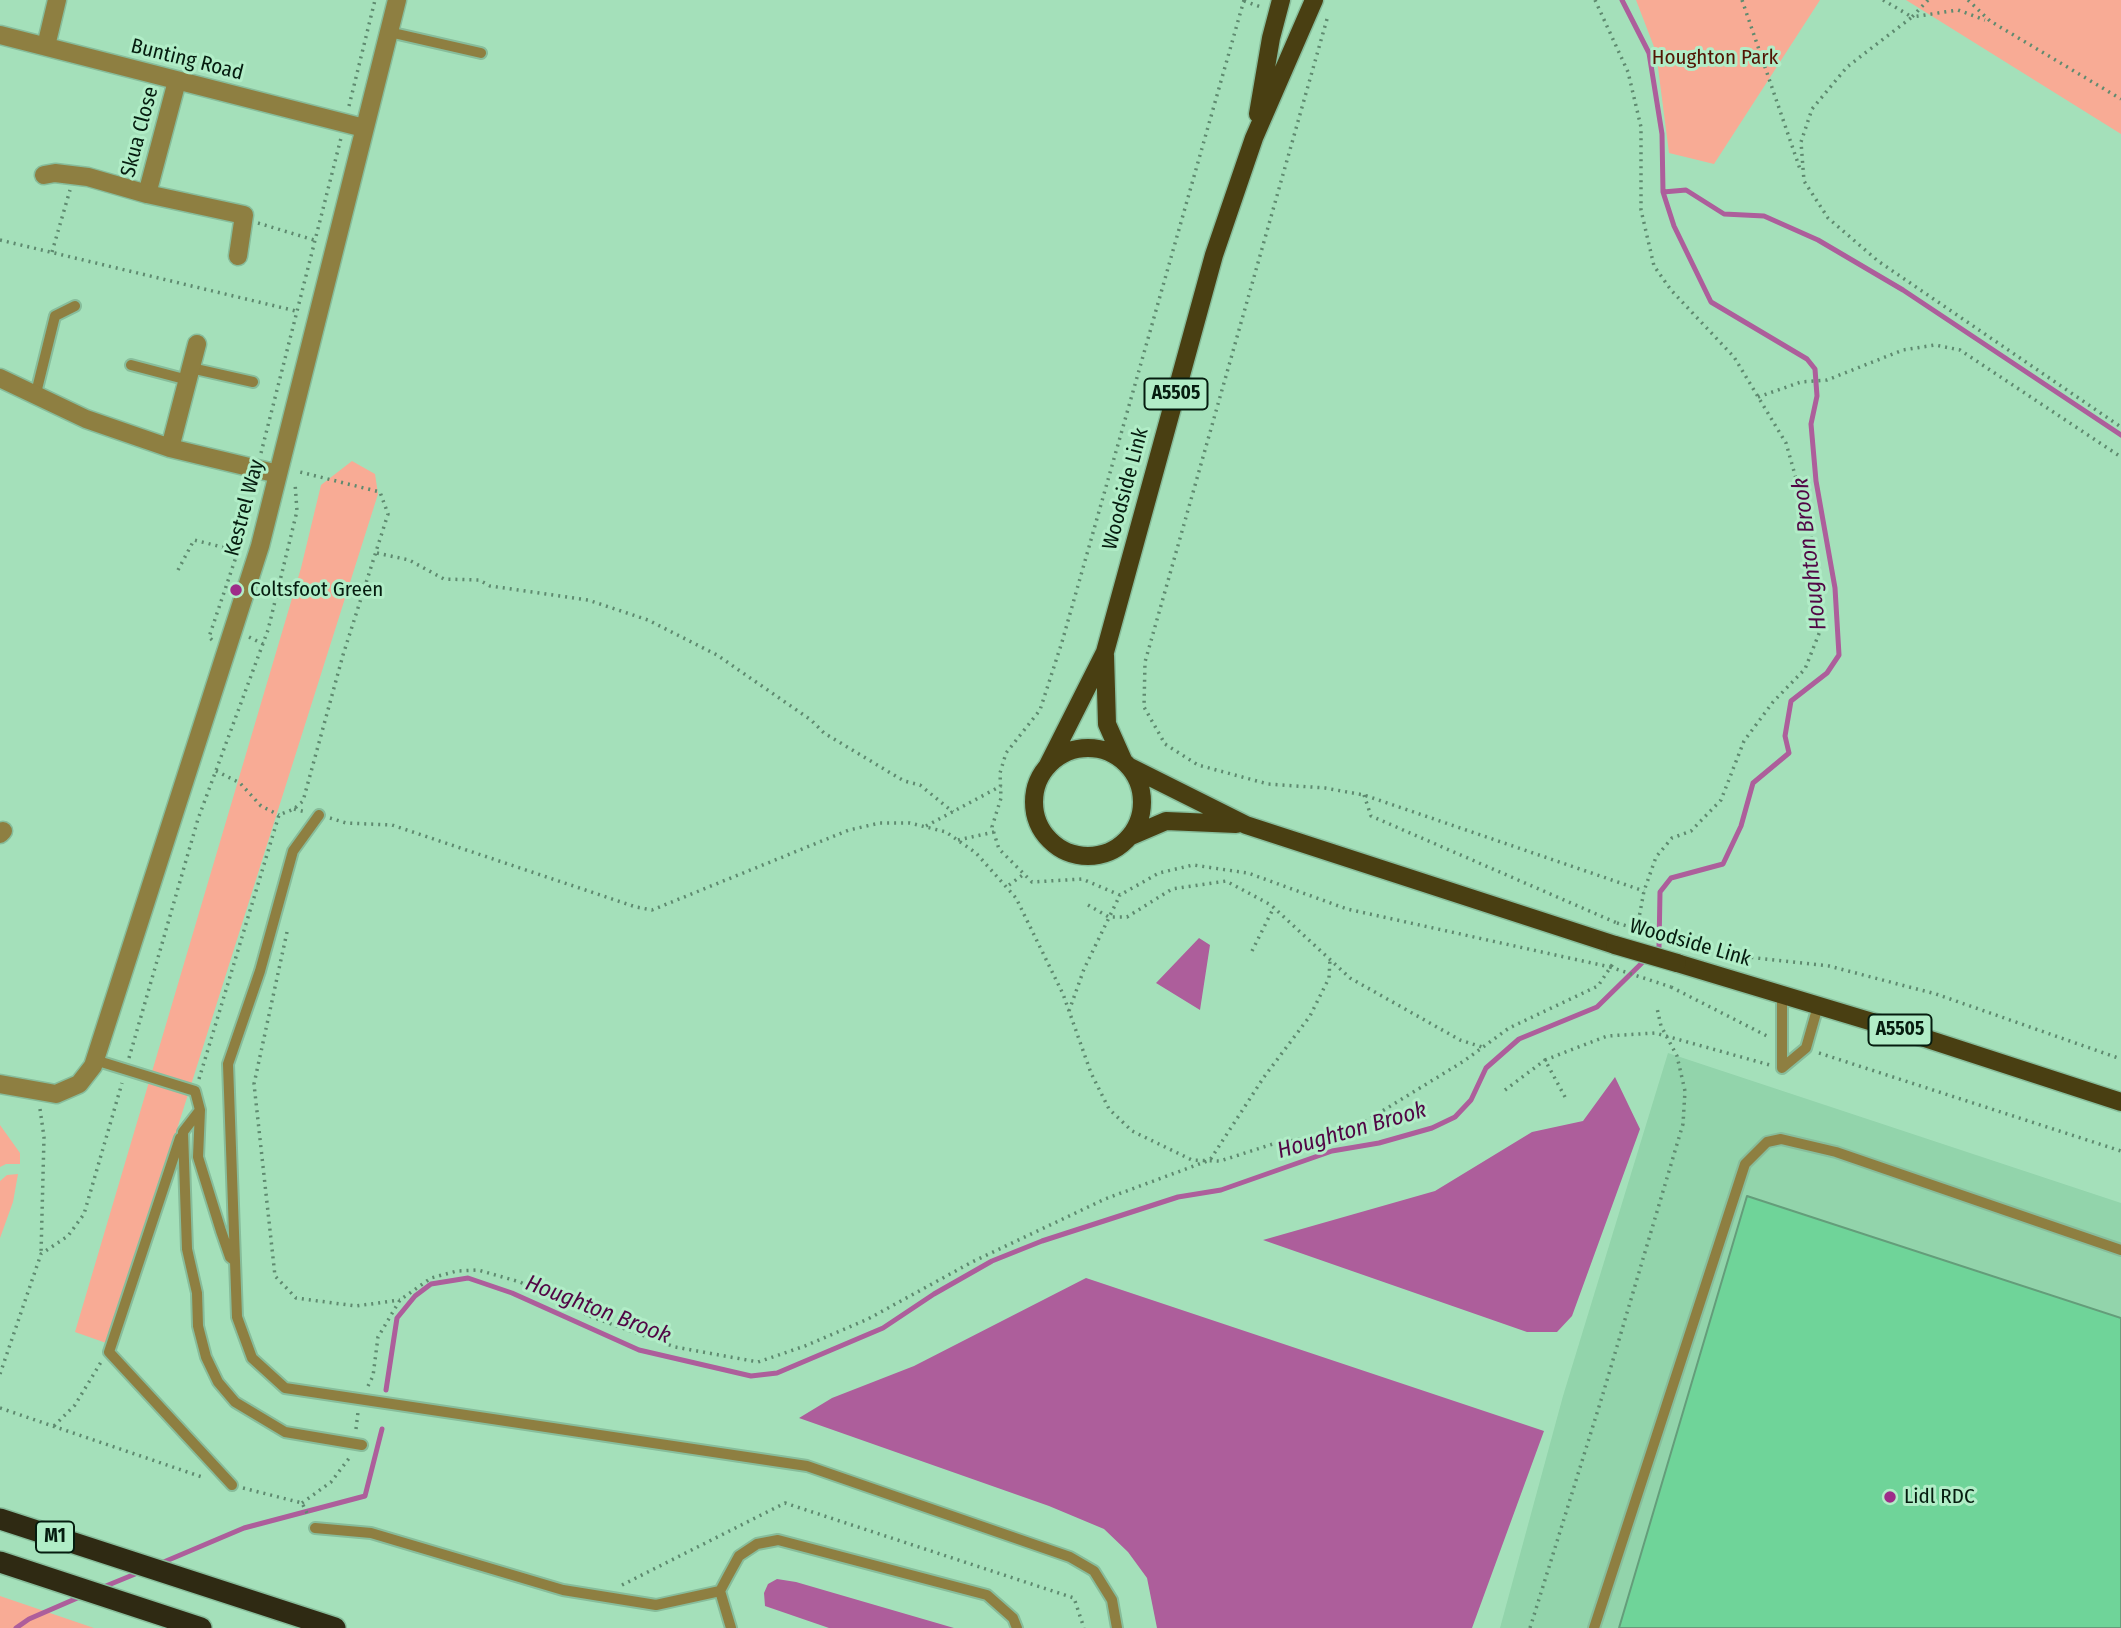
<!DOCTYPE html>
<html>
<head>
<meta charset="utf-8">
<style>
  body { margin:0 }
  canvas { display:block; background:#a4e0ba }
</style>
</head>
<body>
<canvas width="2121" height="1628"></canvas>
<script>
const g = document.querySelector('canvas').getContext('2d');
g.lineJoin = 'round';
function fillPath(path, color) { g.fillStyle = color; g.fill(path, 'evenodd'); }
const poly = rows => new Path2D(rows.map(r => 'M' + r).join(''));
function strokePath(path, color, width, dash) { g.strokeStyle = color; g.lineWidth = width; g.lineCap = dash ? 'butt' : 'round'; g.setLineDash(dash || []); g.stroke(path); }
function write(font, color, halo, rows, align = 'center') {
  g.font = font + ' "Fira Sans Condensed",sans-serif'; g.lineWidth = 6; g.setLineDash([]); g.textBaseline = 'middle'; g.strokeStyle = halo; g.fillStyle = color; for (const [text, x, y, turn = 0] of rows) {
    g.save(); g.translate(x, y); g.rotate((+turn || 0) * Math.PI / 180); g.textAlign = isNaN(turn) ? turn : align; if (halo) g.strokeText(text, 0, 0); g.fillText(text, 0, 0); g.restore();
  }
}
fillPath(poly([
  [1668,1053,2121,1203,2121,1628,1500,1628,1563,1396]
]), '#92d4ab');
fillPath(poly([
  [1636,0,1820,0,1714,164,1669,153,1656,52],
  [1906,0,2121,0,2121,134],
  [352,461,375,474,378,494,109,1344,75,1332,301,568,321,485],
  [0,1125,20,1153,20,1164,6,1164,0,1167],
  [18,1174,13,1202,0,1238,0,1181,7,1175],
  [0,1596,94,1628,0,1628]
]), '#f8ab95');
fillPath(poly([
  [1199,938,1210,945,1200,1010,1156,983],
  [1615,1077,1640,1129,1572,1316,1557,1332,1527,1332,1263,1240,1435,1191,1532,1132,1583,1121],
  [1086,1278,1544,1431,1472,1628,1157,1628,1147,1578,1128,1552,1104,1529,1049,1506,799,1418,832,1398,914,1366],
  [777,1579,796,1582,954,1628,829,1628,765,1606,764,1593,768,1584]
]), '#ad5e9b');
strokePath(poly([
  [1622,0,1649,53,1662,134,1663,192,1674,226,1711,302,1807,359,1815,369,1817,396,1811,424,1816,481,1835,588,1839,655,1827,673,1791,701,1785,736,1789,753,1753,783,1741,826,1723,864,1671,878,1660,892,1659,947,1654,952],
  [1663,192,1686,190,1724,214,1764,216,1818,240,1903,290,2121,435],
  [386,1390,397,1318,415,1296,431,1284,468,1278,512,1293,639,1350,751,1376,777,1373,883,1328,934,1294,992,1261,1042,1241,1178,1197,1221,1190,1332,1151,1379,1143,1432,1128,1455,1117,1471,1100,1486,1068,1519,1039,1597,1007,1647,958],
  [159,1564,244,1528,365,1496,382,1429],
  [101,1588,140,1572],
  [16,1628,29,1619,82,1596]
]), '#ad5e9b', 5);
const building = poly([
  [1747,1196,2121,1318,2121,1628,1619,1628,1747,1196]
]);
fillPath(building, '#6fd499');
strokePath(building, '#649d7a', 2);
const service = poly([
  [389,32,481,53],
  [131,365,188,380],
  [191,368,253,382],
  [36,393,55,316,75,306],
  [319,815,293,851,260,971,228,1064,237,1317,252,1358,285,1388,807,1466,1070,1557,1094,1571,1112,1600,1117,1628],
  [95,1060,195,1091,200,1110,198,1157,221,1231,230,1257,235,1261],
  [1782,1068,1806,1048,1818,1006],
  [1782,1068,1782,995],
  [200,1110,183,1132,187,1249,197,1293,198,1326,206,1357,218,1382,235,1402,285,1432,362,1445],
  [180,1138,109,1352,232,1485],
  [315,1528,371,1533,563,1590,656,1605,720,1591],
  [731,1628,720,1591,728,1576,739,1556,757,1544,778,1540,987,1595,1013,1618,1017,1628],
  [1594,1628,1745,1164,1767,1142,1781,1139,1836,1152,2121,1250]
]);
const minor = poly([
  [0,35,364,128],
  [46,46,57,0],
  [44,175,55,173,88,177,147,194,244,215,238,256],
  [147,194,177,81],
  [0,378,86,419,170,448,278,474],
  [170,448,197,344],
  [0,834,3,831],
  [0,1084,56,1094,79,1084,93,1066,260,546,397,0]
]);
const primary = poly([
  [1258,114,1271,38,1281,0],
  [1105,655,1107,724,1123,760],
  '1034 802a54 54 0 1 1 108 0a54 54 0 1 1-108 0Z',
  [1047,767,1105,652,1214,255,1254,138,1314,0],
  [1130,767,1246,825,1615,945],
  [1131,836,1166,821,1236,824],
  [1677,963,1909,1033,2121,1102]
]);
const motorway = poly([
  [0,1519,335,1628],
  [0,1562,201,1628]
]);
strokePath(service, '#87bd9b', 14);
strokePath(minor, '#87bd9b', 21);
strokePath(primary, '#87bd9b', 21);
strokePath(motorway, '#87bd9b', 24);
strokePath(poly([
  [1244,0,1062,642,1040,710,1006,753,1000,773,1001,798,992,827,999,849,1032,882,1082,879,1120,895,1159,873,1193,865,1248,873,1347,909,1610,967],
  [1595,0,1628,72,1641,127,1641,210,1654,266,1671,290,1734,357,1786,443,1808,521,1823,601,1820,631,1805,669,1773,702,1744,741,1721,800,1691,831,1672,838,1656,857,1644,891,1636,934],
  [1742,0,1801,172],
  [1883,0,1912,17,1847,67,1812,109,1801,142,1804,181,1828,218,1878,261,2121,427],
  [1928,0,1912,17,1958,10,1985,20],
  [1968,0,1990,21,2121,99],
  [1244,1,1261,7],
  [1327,19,1145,662,1144,707,1165,744,1198,765,1268,784,1325,788,1364,795,1644,891],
  [349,106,375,0],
  [258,223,314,240],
  [0,240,296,311],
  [52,252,70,190],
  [1758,397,1801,382,1827,380,1903,350,1935,345,1960,350,2121,457],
  [261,453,341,138],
  [377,553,409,560,444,579,479,580,490,586,588,600,648,620,717,655,811,720,824,733,904,781,920,785,953,812],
  [178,570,194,540,238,551],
  [249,637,263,644],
  [212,640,209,637,238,551,254,484],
  [216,771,240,783,261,806,279,815],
  [1364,795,1371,816,1617,923],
  [294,809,306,812],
  [330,818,346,823,392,825,636,907,652,910,849,830,880,823,910,823,946,832,976,853,1016,898,1063,994,1091,1073,1109,1109,1132,1131,1192,1160,1220,1161,1273,1144,1329,1134,1366,1121,1464,1061,1509,1028,1598,986,1614,962],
  [926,826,1001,786],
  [958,840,994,832],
  [1009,885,1024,874],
  [1088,905,1109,917,1127,917,1172,889,1226,881,1271,905,1350,978,1460,1040,1482,1047],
  [287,932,254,1084,275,1276,296,1298,356,1306,400,1300],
  [1690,945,1712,953,1829,966,1936,994,2121,1059],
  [1252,951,1274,907],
  [1671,987,1769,1037],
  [1069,1011,1084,969,1120,895],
  [1819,1053,2121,1151],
  [129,1058,198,819,268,630,297,511,295,483],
  [199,1079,279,815,294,809,303,801,343,655,388,514,380,492,296,471],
  [1505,1090,1545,1060],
  [1565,1097,1545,1060,1607,1036,1655,1033,1770,1065],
  [40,1109,44,1137,41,1254],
  [0,1374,41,1254,68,1236,84,1214,122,1083],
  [368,1386,373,1376,378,1337,400,1300,431,1278,457,1271,478,1270,520,1282,592,1317,675,1347,758,1362,805,1346,868,1319,972,1262,1105,1199,1210,1160,1264,1077,1310,1016,1329,978,1330,959],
  [0,1408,205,1478],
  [54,1426,75,1405,101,1362],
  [356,1429,358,1412],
  [243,1488,302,1503,309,1517],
  [302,1503,331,1482,350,1457],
  [622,1585,785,1503,1074,1598,1084,1628],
  [1530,1628,1602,1397,1683,1124,1685,1091,1677,1056,1661,1026,1657,1008]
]), '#5e8a6f', 3.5, [2, 5]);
strokePath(service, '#8e7f41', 10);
strokePath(minor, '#8e7f41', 18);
strokePath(primary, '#493f12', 18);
strokePath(motorway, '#2f2a13', 21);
const primaryBridge = poly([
  [1615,945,1677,963]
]);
strokePath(primaryBridge, '#87bd9b', 21, []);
strokePath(poly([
  [1617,923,1690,945],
  [1610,967,1671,987]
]), '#5e8a6f', 3.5, [2, 5]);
strokePath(primaryBridge, '#493f12', 18);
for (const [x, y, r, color] of [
  [236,590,7,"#9e2c89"],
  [1890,1497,7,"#9e2c89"]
]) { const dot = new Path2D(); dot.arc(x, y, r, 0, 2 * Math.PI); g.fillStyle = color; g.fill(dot); strokePath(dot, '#b1edc7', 2.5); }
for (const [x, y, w] of [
  [1176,394,63],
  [1900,1030,63],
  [55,1537,38]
]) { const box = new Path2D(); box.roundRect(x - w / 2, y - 15.5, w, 31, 5); g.fillStyle = '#b1edc7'; g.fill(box); strokePath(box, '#051c0f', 2); }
write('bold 19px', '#051c0f', null, [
  ["A5505",1176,394],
  ["A5505",1900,1030],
  ["M1",55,1537]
]);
write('21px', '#521504', '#b1edc7', [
  ["Houghton Park",1715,58]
]);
write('21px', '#051c0f', '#b1edc7', [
  ["Bunting Road",187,60,14],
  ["Skua Close",140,132,-75],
  ["Woodside Link",1126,489,-75],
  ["Kestrel Way",245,508,-75],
  ["Woodside Link",1690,943,16]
]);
write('21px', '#051c0f', '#b1edc7', [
  ["Coltsfoot Green",250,590],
  ["Lidl RDC",1904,1497]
], 'left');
write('italic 23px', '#510645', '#b1edc7', [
  ["Houghton Brook",1810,554,-97],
  ["Houghton Brook",1352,1131,-16],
  ["Houghton Brook",598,1310,21]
]);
</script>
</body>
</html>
